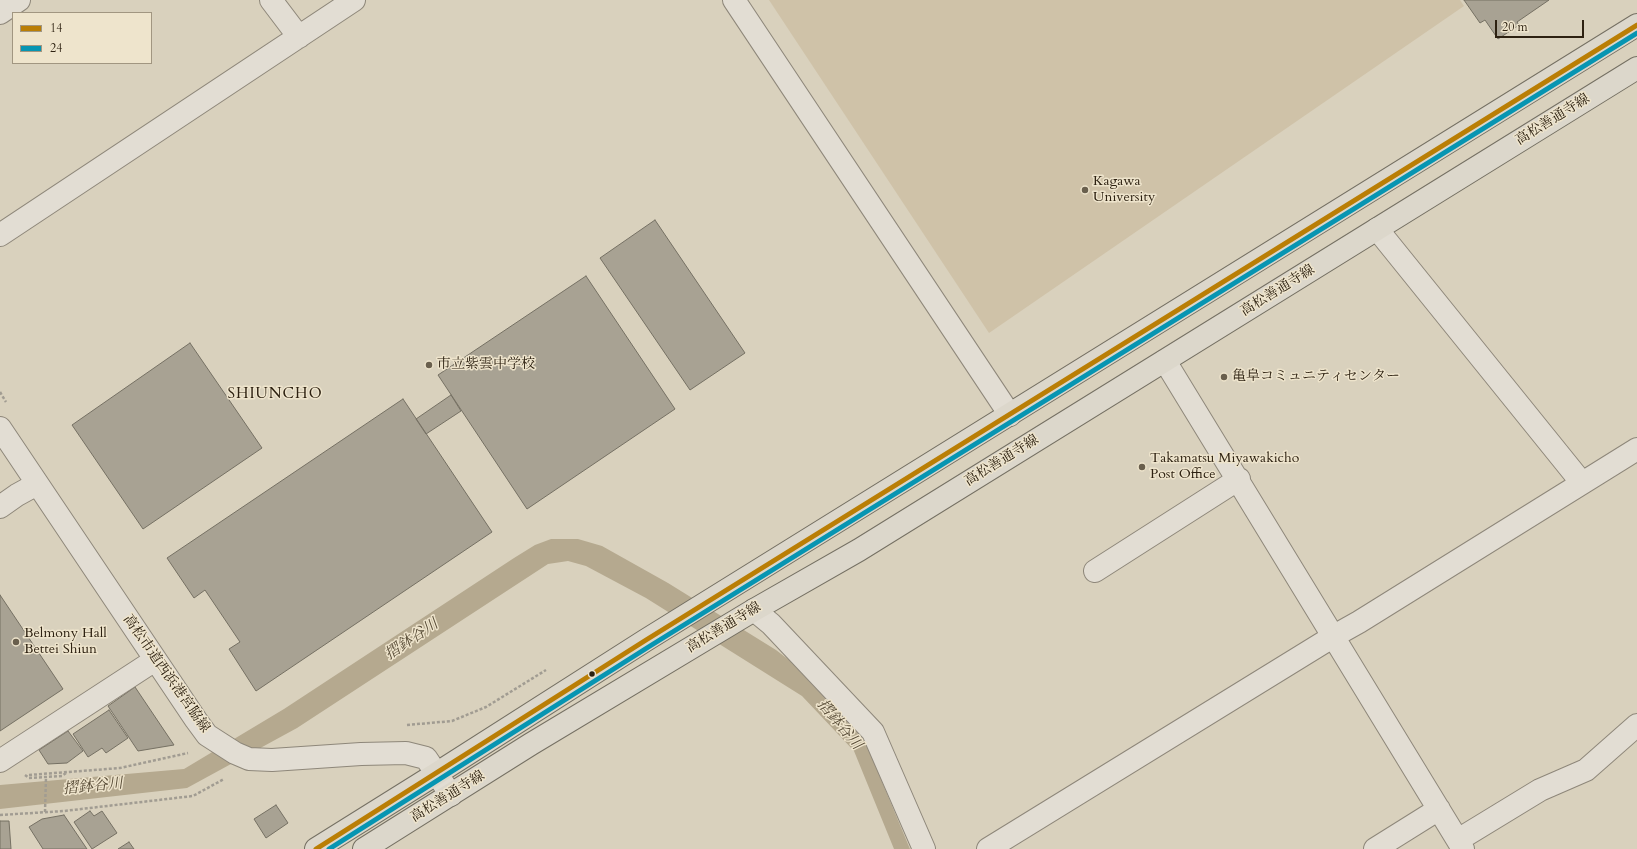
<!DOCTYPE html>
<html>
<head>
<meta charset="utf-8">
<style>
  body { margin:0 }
  #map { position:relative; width:1637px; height:849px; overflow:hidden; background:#d9d1bd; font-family:Cardo,serif }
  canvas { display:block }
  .legend { position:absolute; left:12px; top:12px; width:140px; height:52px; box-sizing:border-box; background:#eee4cc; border:1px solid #a19681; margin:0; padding:5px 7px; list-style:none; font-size:12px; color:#2d2111 }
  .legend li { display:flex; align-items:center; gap:8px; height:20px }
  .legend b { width:20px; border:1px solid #a19681 }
  .scale { position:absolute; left:1495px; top:20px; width:89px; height:18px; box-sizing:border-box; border:2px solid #2d2111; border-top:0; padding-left:5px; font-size:12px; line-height:14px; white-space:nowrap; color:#2d2111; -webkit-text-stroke:3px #eee4cc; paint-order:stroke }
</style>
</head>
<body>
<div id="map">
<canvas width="1637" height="849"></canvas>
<ul class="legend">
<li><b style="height:5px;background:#ba7e05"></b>14</li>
<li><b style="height:5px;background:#0795b2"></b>24</li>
</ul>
<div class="scale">20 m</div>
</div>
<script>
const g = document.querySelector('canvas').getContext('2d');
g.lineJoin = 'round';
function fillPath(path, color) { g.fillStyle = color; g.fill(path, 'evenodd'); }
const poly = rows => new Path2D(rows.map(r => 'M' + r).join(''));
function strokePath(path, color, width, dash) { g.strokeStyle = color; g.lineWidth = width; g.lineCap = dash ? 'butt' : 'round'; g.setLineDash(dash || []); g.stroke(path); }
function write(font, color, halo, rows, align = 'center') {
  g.font = font + ' Cardo,"Noto Serif JP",serif'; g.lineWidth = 3; g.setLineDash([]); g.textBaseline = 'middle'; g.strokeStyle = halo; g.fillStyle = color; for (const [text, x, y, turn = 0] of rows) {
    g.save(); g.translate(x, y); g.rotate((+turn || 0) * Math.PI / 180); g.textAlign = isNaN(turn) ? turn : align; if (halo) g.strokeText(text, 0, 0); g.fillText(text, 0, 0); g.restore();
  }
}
fillPath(poly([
  [769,0,1460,0,1464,6,989,333]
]), '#cfc2a8');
fillPath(poly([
  [551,539,578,539,602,546,668,583,776,650,789,660,865,741,910,849,894,849,854,751,802,696,646,598,586,566,568,561,548,564,297,728,187,788,0,809,0,785,184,769,284,709,514,558,535,545]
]), '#b5a98f');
const building = poly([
  [1464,0,1549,0,1517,22,1519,25,1498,39,1485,20,1480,23,1464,0],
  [655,220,745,353,690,390,600,258,655,220],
  [586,276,675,409,527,509,438,375,586,276],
  [190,343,262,448,143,529,72,425,190,343],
  [451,395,461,411,426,434,416,419,451,395],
  [403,399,492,532,256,691,229,649,240,642,205,590,194,598,167,558,403,399],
  [0,595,63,689,0,731,0,595],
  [135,687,174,745,138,751,108,706,135,687],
  [109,710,128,738,106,753,102,748,88,757,73,734,109,710],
  [68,731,83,751,67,763,48,764,39,750,68,731],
  [276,805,288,823,266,838,254,819,276,805],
  [90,811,94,816,102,811,117,833,92,849,74,822,90,811],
  [64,815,87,849,43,849,29,827,42,819,64,815],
  [0,821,9,821,11,849,0,849,0,821],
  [129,842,134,849,118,849,129,842]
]);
fillPath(building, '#a8a293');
strokePath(building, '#757063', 1);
const minor = poly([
  [271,0,299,37],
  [734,0,1010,415],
  [0,13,19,0],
  [1377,229,1582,483],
  [0,235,354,0],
  [1165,361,1463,849],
  [0,428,196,720,207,735,235,753,249,759,272,760,361,754,406,753,426,758,451,795],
  [0,507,17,495,37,484],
  [1095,571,1239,479],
  [754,610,771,624,873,732,924,849],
  [0,761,155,660],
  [1458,840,1540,790,1586,770,1637,725],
  [988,849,1334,636,1359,622,1637,449],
  [1375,849,1439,809]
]);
const major = poly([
  [316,849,436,774,646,640,1637,25],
  [364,849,531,744,754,610,859,550,1637,68]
]);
strokePath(minor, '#8e877a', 24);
strokePath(major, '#757063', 24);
strokePath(poly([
  [0,392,6,402],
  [407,725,452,721,486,707,546,670],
  [25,775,29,778,62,776,66,773],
  [29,775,120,768,188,753],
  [45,812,46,777],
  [0,815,64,811,193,796,224,779]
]), '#a19c92', 2.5, [3, 2]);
strokePath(minor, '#e2ddd3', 22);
strokePath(major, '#dcd7cb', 22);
strokePath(poly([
  [316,849,646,640,1637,25]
]), '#ba7e05', 5);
strokePath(poly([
  [329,849,650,646,1637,33]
]), '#0795b2', 5);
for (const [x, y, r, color] of [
  [1085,190,4,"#695f4d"],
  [429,365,4,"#695f4d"],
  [1224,377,4,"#695f4d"],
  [1142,467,4,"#695f4d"],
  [16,642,4,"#695f4d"],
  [592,674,3.5,"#2d2111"]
]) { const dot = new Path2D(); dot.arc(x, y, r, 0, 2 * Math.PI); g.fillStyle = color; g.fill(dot); strokePath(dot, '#eee4cc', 1.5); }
write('14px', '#2d2111', '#eee4cc', [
  ["高松善通寺線",1553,120,-32],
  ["高松善通寺線",1278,291,-32],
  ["高松善通寺線",1002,461,-32],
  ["高松善通寺線",724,628,-31],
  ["高松市道西浜港宮脇線",166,674,55],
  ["高松善通寺線",448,797,-32]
]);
write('14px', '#2d2111', '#eee4cc', [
  ["Kagawa",1093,182],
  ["University",1093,198],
  ["市立紫雲中学校",437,365],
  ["亀阜コミュニティセンター",1232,377],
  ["Takamatsu Miyawakicho",1150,459],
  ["Post Office",1150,475],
  ["Belmony Hall",24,634],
  ["Bettei Shiun",24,650]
], 'left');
g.letterSpacing = '1px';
write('15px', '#2d2111', '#eee4cc', [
  ["SHIUNCHO",275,395]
]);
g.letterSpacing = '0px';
write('italic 15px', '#574b36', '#eee4cc', [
  ["摺鉢谷川",412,640,-34],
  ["摺鉢谷川",839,725,50],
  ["摺鉢谷川",93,787,-6]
]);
</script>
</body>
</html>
